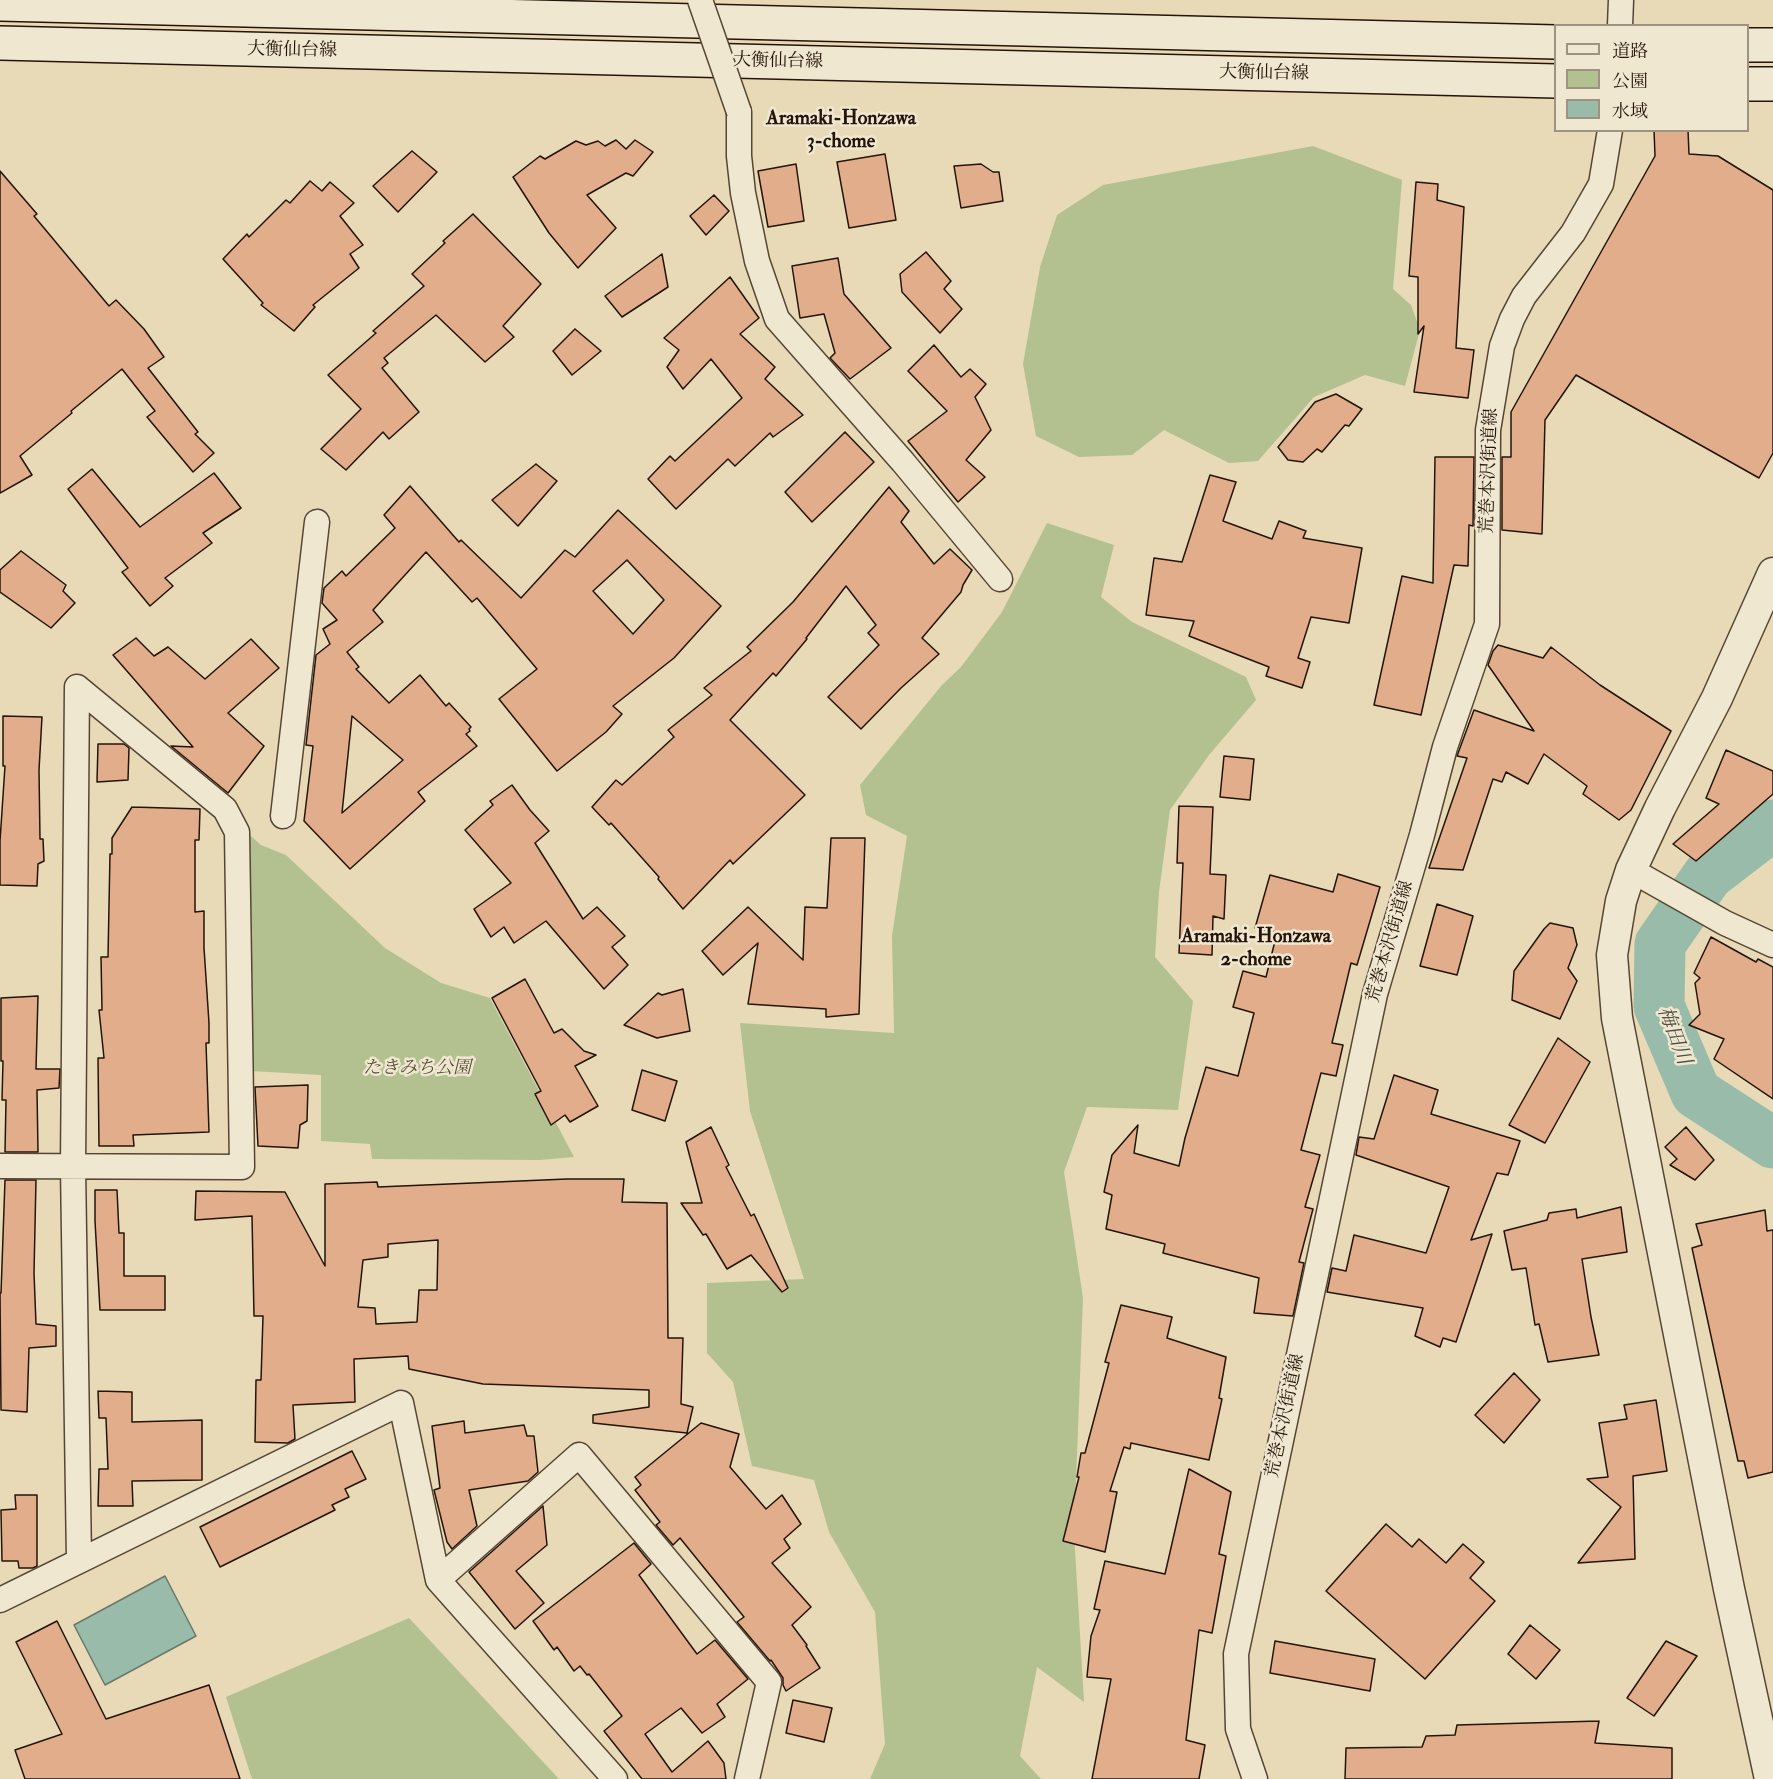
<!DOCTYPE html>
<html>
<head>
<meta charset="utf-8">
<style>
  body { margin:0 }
  #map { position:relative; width:1773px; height:1779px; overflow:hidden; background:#e8dab7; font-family:"IM FELL Double Pica","Noto Serif JP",serif }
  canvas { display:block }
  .legend { position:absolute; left:1554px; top:24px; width:195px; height:108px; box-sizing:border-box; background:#f0e7d0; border:2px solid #9e9380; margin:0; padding:8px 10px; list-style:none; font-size:18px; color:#241409 }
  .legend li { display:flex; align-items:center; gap:12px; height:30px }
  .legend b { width:30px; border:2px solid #9e9380 }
</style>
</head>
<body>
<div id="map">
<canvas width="1773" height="1779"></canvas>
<ul class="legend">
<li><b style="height:8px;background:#f0e7d0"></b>道路</li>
<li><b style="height:16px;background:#b3c090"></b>公園</li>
<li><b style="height:16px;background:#98bbaa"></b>水域</li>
</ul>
</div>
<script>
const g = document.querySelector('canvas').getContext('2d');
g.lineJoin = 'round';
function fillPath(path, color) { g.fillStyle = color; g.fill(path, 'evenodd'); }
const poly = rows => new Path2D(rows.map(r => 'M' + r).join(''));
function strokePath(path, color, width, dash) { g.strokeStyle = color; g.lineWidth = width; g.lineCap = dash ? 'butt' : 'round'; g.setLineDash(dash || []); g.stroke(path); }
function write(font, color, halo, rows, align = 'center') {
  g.font = font + ' "IM FELL Double Pica","Noto Serif JP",serif'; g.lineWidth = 5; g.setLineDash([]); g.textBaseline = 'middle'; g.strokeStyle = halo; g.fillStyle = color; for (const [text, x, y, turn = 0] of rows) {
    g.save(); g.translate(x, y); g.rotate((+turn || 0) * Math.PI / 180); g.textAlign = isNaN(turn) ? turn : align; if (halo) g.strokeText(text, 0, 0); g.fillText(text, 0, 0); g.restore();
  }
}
fillPath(poly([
  [1313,146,1402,180,1393,289,1411,305,1420,330,1405,386,1365,375,1314,397,1258,461,1229,463,1164,430,1132,455,1079,457,1036,436,1023,364,1040,267,1057,215,1103,185],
  [1047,523,1114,545,1101,597,1132,622,1246,677,1256,700,1209,755,1170,810,1159,892,1155,957,1193,1001,1178,1110,1087,1107,1064,1172,1083,1298,1074,1533,1084,1702,1037,1667,1020,1756,1041,1779,870,1779,885,1744,875,1612,829,1532,814,1480,752,1466,733,1382,707,1353,707,1283,804,1279,750,1111,740,1023,894,1033,892,936,907,836,866,815,860,785,942,685,961,667,1002,612],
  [244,830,261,845,286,855,385,948,441,983,490,998,574,1157,540,1160,372,1159,370,1144,321,1141,321,1075,251,1071],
  [409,1618,559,1779,252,1779,226,1697]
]), '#b3c090');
const water = poly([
  [165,1576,196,1636,105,1685,74,1625,165,1576]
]);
fillPath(water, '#98bbaa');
strokePath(water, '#6a786a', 1.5);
strokePath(poly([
  [1773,825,1708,875,1660,944,1659,1006,1696,1093,1773,1143]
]), '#98bbaa', 51);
const building = poly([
  [1654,130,1688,130,1689,154,1718,156,1773,190,1773,453,1759,478,1576,375,1545,420,1542,534,1502,530,1502,457,1511,457,1511,412,1655,156,1654,130],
  [616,140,626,149,635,140,653,152,633,176,626,173,587,195,616,228,578,268,549,233,513,177,540,156,545,159,576,141,586,145,598,141,605,146,616,140],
  [412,151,437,172,398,212,373,186,412,151],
  [885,154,896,220,849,228,837,162,885,154],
  [796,164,804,221,768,227,758,171,796,164],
  [981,164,993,172,999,172,1003,201,961,208,954,166,981,164],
  [0,171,37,214,34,216,109,306,116,300,144,329,164,357,148,368,198,432,195,434,214,453,193,472,147,417,155,411,122,369,71,411,72,413,20,456,32,475,0,493,0,171],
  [310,181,322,191,330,182,354,203,340,216,363,245,350,254,359,268,313,305,315,307,294,331,261,305,263,303,223,259,247,234,249,237,286,200,290,203,310,181],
  [1416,182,1438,184,1437,200,1464,207,1456,348,1474,350,1468,398,1414,392,1424,326,1418,334,1418,277,1409,276,1416,182],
  [714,195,729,211,706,235,690,216,714,195],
  [473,214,541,284,503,326,514,337,485,362,436,315,384,358,388,363,382,368,419,412,389,439,383,432,346,470,321,449,361,409,328,375,376,333,373,331,424,286,412,274,445,243,443,241,473,214],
  [926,252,951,281,944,289,962,309,940,333,902,292,900,274,926,252],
  [662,254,668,287,622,317,605,296,662,254],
  [838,258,844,294,891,348,850,379,830,358,835,353,824,314,800,318,792,266,838,258],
  [730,277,759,318,740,334,775,367,765,379,803,415,773,437,770,433,735,466,728,459,676,509,648,479,670,456,675,461,742,398,711,359,683,389,667,367,679,350,664,338,730,277],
  [575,329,601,351,572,375,553,351,575,329],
  [934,345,961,377,970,369,986,384,975,397,991,430,966,460,985,477,958,502,908,441,947,411,908,371,934,345],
  [1336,394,1362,409,1349,426,1345,425,1322,452,1317,449,1303,462,1288,460,1278,447,1315,402,1336,394],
  [845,432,874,462,812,522,785,492,845,432],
  [1435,457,1474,457,1473,526,1469,525,1468,566,1454,565,1421,715,1374,705,1402,576,1433,583,1435,457],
  [536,464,557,481,518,526,492,500,536,464],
  [92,469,140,527,214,473,241,508,203,533,212,543,165,578,173,586,150,606,122,572,128,568,68,489,92,469],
  [1210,475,1236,482,1223,521,1272,539,1279,521,1306,531,1303,538,1362,548,1349,623,1311,617,1298,658,1310,662,1302,688,1266,676,1269,667,1189,636,1194,621,1146,615,1154,558,1182,562,1210,475],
  [410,486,459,542,461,540,521,598,565,550,575,557,618,510,721,606,674,658,613,706,622,714,606,732,557,771,499,699,537,669,477,598,472,602,426,552,373,610,383,622,347,652,359,667,356,669,389,703,420,675,446,706,449,703,471,727,469,729,470,731,466,734,477,746,418,792,425,801,350,869,304,821,313,746,306,745,316,655,330,644,323,629,337,620,322,603,324,588,342,571,346,576,395,528,384,515,410,486],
  [627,560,664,600,633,634,593,591,627,560],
  [352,716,403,760,342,813,352,716],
  [889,487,909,511,901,522,934,564,950,549,972,570,963,585,961,592,922,638,939,654,901,688,861,729,828,697,879,645,868,633,876,625,846,586,806,638,807,639,776,676,773,673,730,720,805,795,733,864,730,860,683,909,658,879,659,877,611,823,609,825,592,807,616,780,622,785,674,737,668,730,712,695,704,688,751,651,747,647,793,602,889,487],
  [21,551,66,585,63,591,75,603,51,628,0,592,0,570,21,551],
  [136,638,154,656,168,647,205,679,251,639,279,668,228,713,264,746,228,793,171,746,193,747,113,655,136,638],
  [1498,645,1543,658,1551,647,1600,685,1671,731,1631,810,1619,820,1583,794,1587,786,1544,754,1528,784,1506,772,1502,782,1493,779,1463,870,1429,868,1467,758,1457,756,1474,710,1534,731,1488,665,1493,651,1498,645],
  [3,716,42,717,39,770,40,839,43,839,44,861,38,864,37,886,0,885,0,841,5,766,3,766,3,716],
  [98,744,124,744,129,748,128,780,97,782,98,744],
  [1726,750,1773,771,1773,794,1696,861,1673,844,1719,804,1706,798,1726,750],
  [1224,756,1254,759,1250,800,1220,797,1224,756],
  [512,785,530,810,549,831,535,843,583,919,597,907,625,936,612,947,628,965,604,989,546,921,514,943,504,927,491,937,474,909,511,883,465,830,493,805,490,801,512,785],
  [1179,806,1213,807,1210,874,1226,875,1224,919,1213,916,1212,955,1179,953,1183,863,1177,863,1179,806],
  [132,807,200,809,199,840,195,840,195,912,204,911,204,948,209,1023,209,1043,206,1043,209,1132,133,1135,134,1146,99,1146,98,1058,104,1058,99,1010,102,1010,101,957,108,957,110,854,112,854,112,838,132,807],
  [831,838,865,838,859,1014,826,1017,826,1009,748,1004,758,943,723,975,702,951,748,907,803,960,805,907,827,908,831,838],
  [1338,874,1380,887,1357,965,1351,963,1332,1043,1343,1045,1336,1076,1321,1073,1301,1150,1320,1155,1305,1207,1313,1209,1299,1262,1304,1263,1293,1316,1254,1313,1259,1278,1163,1253,1165,1244,1106,1229,1112,1195,1104,1192,1112,1155,1138,1125,1134,1153,1179,1166,1185,1138,1206,1067,1238,1076,1254,1013,1233,1007,1243,971,1266,977,1277,933,1255,928,1270,875,1333,892,1338,874],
  [1437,904,1473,916,1457,975,1420,966,1437,904],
  [1550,923,1573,928,1577,945,1568,968,1577,981,1560,1019,1512,1000,1514,971,1544,929,1550,923],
  [1711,937,1756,962,1758,959,1773,967,1773,1099,1714,1059,1724,1039,1689,1025,1700,1014,1695,983,1700,978,1694,973,1711,937],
  [525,979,554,1033,562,1029,584,1051,596,1055,575,1066,598,1106,570,1122,565,1115,551,1125,535,1094,541,1091,492,998,525,979],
  [683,989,690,1031,657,1038,624,1025,658,993,662,995,683,989],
  [38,996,36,1069,60,1069,59,1088,37,1090,38,1152,5,1152,6,1100,2,1100,3,1061,1,1061,1,998,38,996],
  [1558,1038,1590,1062,1545,1143,1509,1125,1558,1038],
  [642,1070,677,1081,665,1121,632,1110,642,1070],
  [1394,1075,1438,1090,1431,1114,1520,1141,1508,1175,1497,1173,1471,1240,1492,1234,1456,1342,1443,1338,1440,1347,1415,1336,1423,1308,1327,1292,1332,1268,1346,1271,1354,1235,1426,1253,1449,1187,1356,1155,1359,1137,1374,1139,1394,1075],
  [308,1085,307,1121,300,1125,298,1148,258,1146,255,1087,308,1085],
  [711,1127,729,1165,726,1167,751,1216,754,1214,788,1288,782,1292,751,1255,727,1269,706,1234,703,1235,681,1203,702,1203,686,1142,711,1127],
  [1686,1127,1714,1160,1695,1180,1670,1165,1677,1159,1665,1147,1686,1127],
  [567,1179,624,1179,622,1202,667,1203,668,1338,683,1338,681,1404,693,1407,687,1433,593,1423,593,1415,649,1407,649,1390,483,1384,409,1369,408,1356,354,1359,355,1402,293,1405,295,1439,288,1443,255,1442,256,1380,261,1380,263,1316,254,1316,252,1216,195,1220,196,1191,285,1192,325,1266,325,1184,377,1182,378,1187,567,1179],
  [438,1240,437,1290,419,1290,417,1322,376,1324,375,1308,358,1307,363,1260,388,1257,388,1244,438,1240],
  [5,1180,36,1180,34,1273,36,1324,56,1326,56,1346,29,1348,27,1412,1,1410,0,1293,1,1293,5,1180],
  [95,1190,117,1190,119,1233,124,1233,124,1276,165,1276,165,1310,100,1310,95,1221,95,1190],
  [1621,1207,1627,1252,1582,1259,1591,1317,1599,1355,1548,1362,1539,1324,1535,1325,1526,1268,1512,1270,1504,1231,1547,1220,1549,1213,1576,1209,1577,1218,1621,1207],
  [1765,1210,1767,1231,1773,1230,1773,1472,1748,1478,1744,1461,1738,1461,1692,1248,1702,1245,1696,1224,1765,1210],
  [1121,1305,1172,1317,1167,1338,1226,1357,1219,1398,1222,1399,1209,1460,1131,1443,1130,1449,1124,1447,1110,1491,1117,1492,1105,1552,1063,1541,1079,1477,1077,1477,1081,1453,1085,1453,1109,1363,1105,1362,1121,1305],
  [1514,1373,1540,1400,1504,1443,1475,1415,1514,1373],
  [98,1391,132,1392,132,1422,202,1420,202,1480,132,1481,133,1506,98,1506,99,1469,108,1469,106,1418,99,1418,98,1391],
  [1656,1400,1667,1471,1633,1476,1635,1559,1578,1563,1621,1507,1587,1479,1608,1477,1599,1423,1627,1419,1624,1405,1656,1400],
  [464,1421,465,1433,524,1425,527,1436,534,1436,538,1472,528,1481,469,1490,477,1526,452,1549,447,1542,434,1490,440,1488,432,1426,464,1421],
  [701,1423,739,1434,730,1467,766,1509,782,1495,801,1524,784,1539,790,1548,772,1563,811,1607,792,1625,807,1645,806,1646,820,1668,786,1691,783,1685,783,1678,771,1660,770,1661,737,1622,744,1617,680,1538,673,1545,656,1525,660,1522,635,1490,641,1485,635,1477,701,1423],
  [352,1451,366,1479,345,1489,349,1497,332,1505,335,1510,220,1567,200,1527,352,1451],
  [1189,1469,1231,1492,1219,1554,1226,1556,1212,1633,1199,1630,1186,1740,1205,1745,1199,1779,1092,1779,1111,1679,1087,1677,1091,1636,1100,1610,1094,1609,1105,1561,1165,1574,1189,1469],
  [15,1495,37,1495,37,1566,33,1568,19,1568,18,1561,2,1561,1,1510,16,1509,15,1495],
  [543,1506,547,1545,516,1571,544,1603,515,1629,469,1572,543,1506],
  [1386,1524,1412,1547,1419,1539,1446,1563,1463,1544,1484,1562,1470,1578,1495,1601,1425,1679,1326,1591,1386,1524],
  [634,1543,651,1564,639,1575,697,1654,715,1640,748,1679,717,1704,725,1717,702,1733,681,1708,645,1734,672,1772,708,1741,724,1763,726,1779,642,1779,604,1731,622,1716,589,1674,587,1675,580,1666,574,1671,557,1647,554,1650,533,1621,634,1543],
  [57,1621,106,1719,209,1685,240,1779,25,1779,15,1750,62,1734,16,1642,57,1621],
  [1530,1625,1560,1650,1536,1679,1508,1654,1530,1625],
  [1275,1641,1375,1659,1370,1691,1270,1673,1275,1641],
  [1666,1641,1697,1656,1654,1716,1627,1698,1666,1641],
  [793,1700,832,1708,824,1742,786,1733,793,1700],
  [1599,1721,1595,1743,1672,1748,1672,1779,1345,1779,1346,1748,1422,1747,1426,1736,1455,1735,1457,1725,1599,1721]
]);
fillPath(building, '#e1ad8b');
strokePath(building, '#241409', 1.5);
const minor = poly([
  [1620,26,1621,0],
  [739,112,739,156,743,193,757,261,777,319,903,462,1000,579],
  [77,687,73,1167,79,1561],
  [283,816,317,522],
  [1631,870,1725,923,1773,945],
  [0,1166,242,1167,237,832,225,809,77,687],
  [438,1580,579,1455,769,1682,747,1779],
  [0,1600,401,1403,438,1580,615,1779],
  [1255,1779,1238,1729,1236,1654,1375,994,1422,835,1445,747,1487,624,1488,430,1502,346,1512,319,1524,296,1573,233,1601,184,1610,130]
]);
const tertiary = poly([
  [1770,1779,1729,1589,1617,1018,1612,955,1621,901,1631,870,1660,808,1717,698,1773,573]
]);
const secondary = poly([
  [0,4,1556,42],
  [0,43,1556,81],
  [1748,45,1773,45],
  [1748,84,1773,84]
]);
strokePath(minor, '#554634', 27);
strokePath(tertiary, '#554634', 33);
strokePath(secondary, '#241409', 36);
strokePath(minor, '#f0e7d0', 24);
strokePath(tertiary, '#f0e7d0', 30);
strokePath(secondary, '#f0e7d0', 33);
const minorBridge = poly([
  [700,0,739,112]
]);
strokePath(minorBridge, '#554634', 27, []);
strokePath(minorBridge, '#f0e7d0', 24);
write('18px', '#241409', '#f0e7d0', [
  ["大衡仙台線",292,51,1],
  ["大衡仙台線",778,62,1],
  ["大衡仙台線",1264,74,1],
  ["荒巻本沢街道線",1490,471,-88],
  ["荒巻本沢街道線",1391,942,-74],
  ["荒巻本沢街道線",1286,1416,-78]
]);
write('italic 18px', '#565038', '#f0e7d0', [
  ["たきみち公園",417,1069]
]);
write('bold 20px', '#241409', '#f0e7d0', [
  ["Aramaki-Honzawa",841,120],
  ["3-chome",841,143],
  ["Aramaki-Honzawa",1256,938],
  ["2-chome",1256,961]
]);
write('italic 20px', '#4d4e41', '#f0e7d0', [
  ["梅田川",1673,1036,69]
]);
</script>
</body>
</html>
